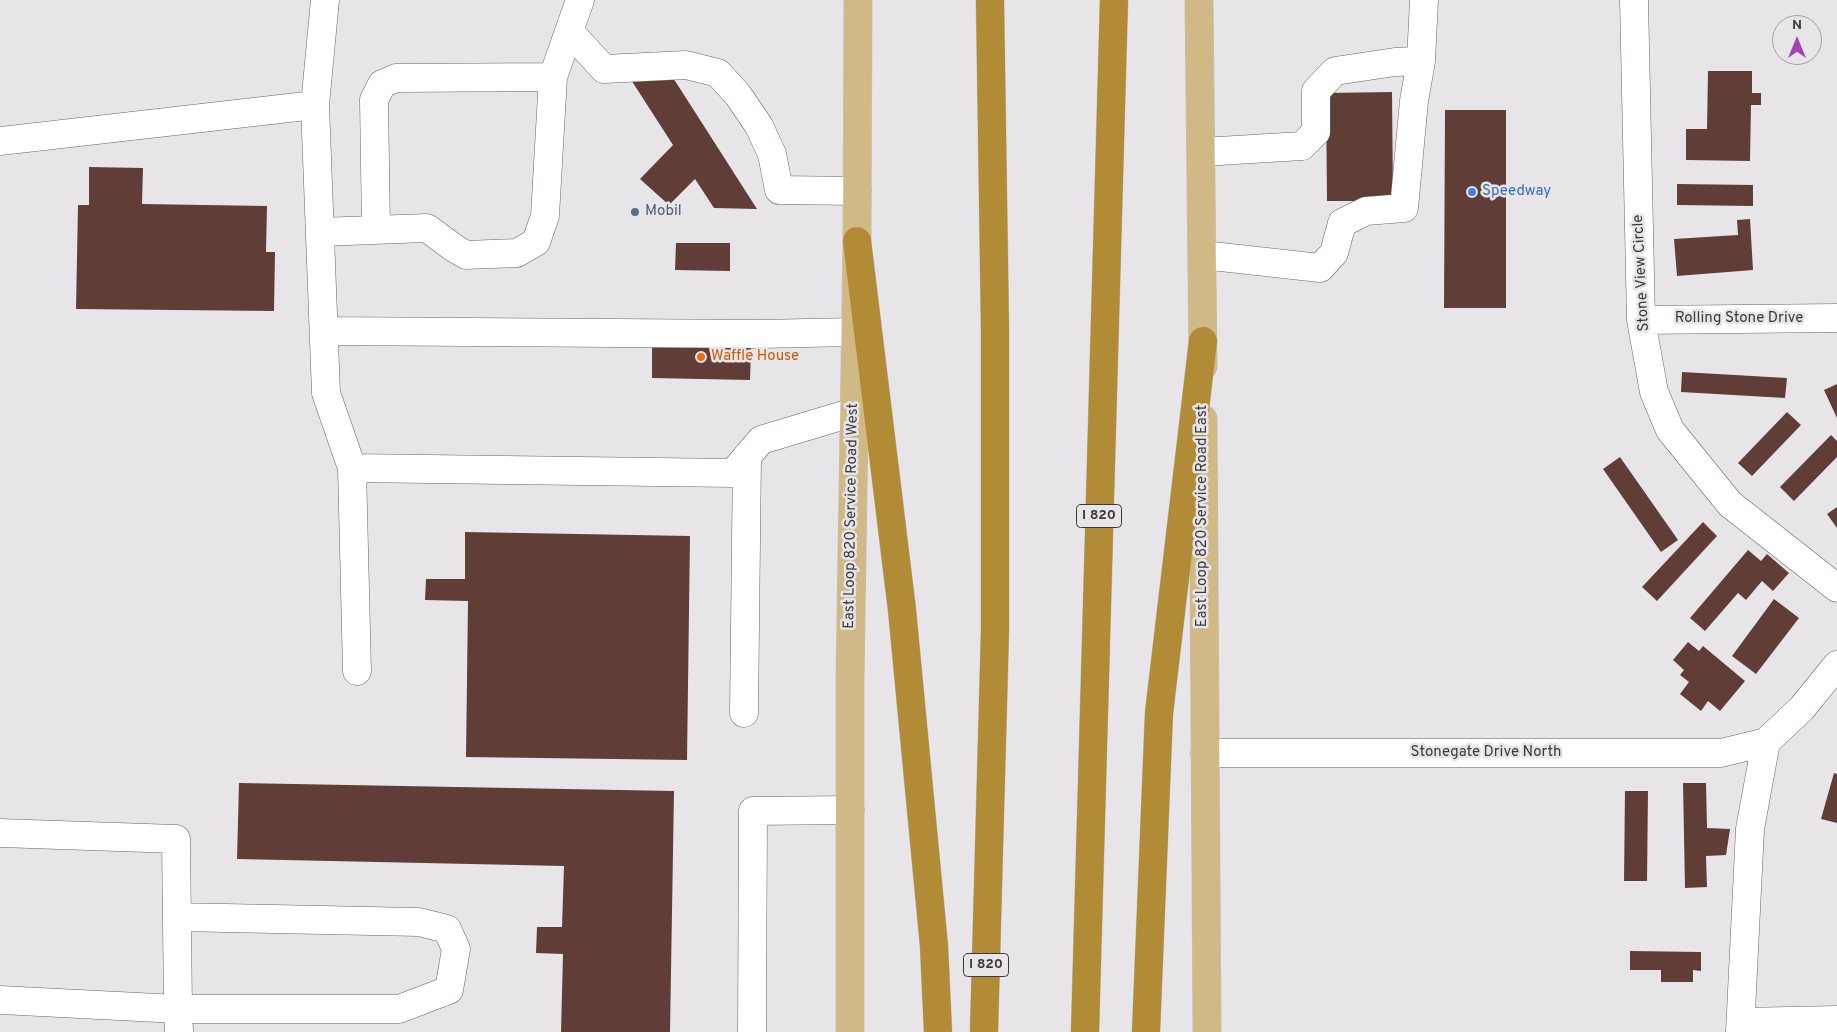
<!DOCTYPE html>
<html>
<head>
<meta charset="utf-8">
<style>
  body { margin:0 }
  #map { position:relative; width:1837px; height:1032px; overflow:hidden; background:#e8e5e9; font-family:Overpass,sans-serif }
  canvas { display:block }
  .north { position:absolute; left:1772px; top:15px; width:50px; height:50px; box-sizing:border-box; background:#e8e5e9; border:1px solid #a3a0a3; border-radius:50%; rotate:0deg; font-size:14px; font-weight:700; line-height:20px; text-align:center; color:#3b393b }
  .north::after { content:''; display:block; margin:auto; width:18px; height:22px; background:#a044af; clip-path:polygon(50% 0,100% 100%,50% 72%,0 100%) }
</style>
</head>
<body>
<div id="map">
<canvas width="1837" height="1032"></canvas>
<div class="north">N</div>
</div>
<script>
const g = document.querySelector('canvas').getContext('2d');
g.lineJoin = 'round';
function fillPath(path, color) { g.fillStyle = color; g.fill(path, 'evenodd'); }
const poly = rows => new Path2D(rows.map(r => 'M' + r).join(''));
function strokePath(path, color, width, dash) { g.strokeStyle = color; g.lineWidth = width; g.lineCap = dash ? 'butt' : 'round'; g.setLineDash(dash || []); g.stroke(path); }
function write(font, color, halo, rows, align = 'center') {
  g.font = font + ' Overpass,sans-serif'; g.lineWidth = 5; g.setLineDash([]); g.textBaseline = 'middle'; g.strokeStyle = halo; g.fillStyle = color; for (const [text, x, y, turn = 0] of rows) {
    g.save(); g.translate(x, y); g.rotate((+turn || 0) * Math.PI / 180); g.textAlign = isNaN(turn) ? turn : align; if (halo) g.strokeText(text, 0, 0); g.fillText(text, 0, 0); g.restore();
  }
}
fillPath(poly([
  [1708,71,1752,71,1752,93,1761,93,1761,105,1751,105,1750,161,1686,160,1686,129,1707,129],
  [626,72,670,73,757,209,714,208,695,179,669,205,640,179,673,145],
  [1392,92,1393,201,1327,201,1326,93],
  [1445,110,1506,110,1506,308,1444,308],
  [89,167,143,168,142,204,267,206,266,252,275,252,274,311,76,309,78,205,89,205],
  [1677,184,1753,185,1753,206,1677,205],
  [1750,219,1753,270,1677,276,1674,239,1738,235,1737,220],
  [676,243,730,243,730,271,675,270],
  [652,347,751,348,750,380,652,378],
  [1682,372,1787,378,1785,398,1681,392],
  [1837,384,1837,418,1824,390],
  [1787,412,1801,425,1752,476,1738,463],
  [1831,435,1837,441,1837,457,1794,501,1780,487],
  [1620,457,1678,540,1661,552,1603,469],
  [1837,507,1837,528,1827,514],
  [1703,522,1717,536,1657,601,1642,587],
  [465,532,690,536,687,760,466,757,468,601,425,600,426,579,465,579],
  [1748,550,1761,561,1767,554,1789,573,1773,591,1762,581,1746,600,1738,593,1705,631,1690,618],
  [1774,599,1799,618,1756,674,1732,656],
  [1688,642,1699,651,1703,646,1745,681,1720,711,1708,701,1701,711,1680,694,1689,682,1680,675,1684,670,1673,660],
  [1834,773,1837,774,1837,823,1821,819],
  [239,783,674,791,670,1032,561,1032,563,954,536,953,537,927,562,927,564,866,237,859],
  [1683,783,1706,783,1707,828,1730,829,1726,855,1706,856,1707,887,1685,888],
  [1625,791,1648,791,1647,881,1624,881],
  [1630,951,1701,952,1701,971,1693,970,1693,982,1661,982,1661,970,1630,970]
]), '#603d37');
const minor = poly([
  [325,0,315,105,326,393,352,468],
  [1634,0,1641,320,1654,392,1670,430,1730,504,1837,588],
  [569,31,604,69,686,65,718,73,738,95,759,126,772,154,779,190,857,191],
  [0,141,315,105],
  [1202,152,1302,146,1316,132,1316,91,1335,71,1395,62,1421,61,1424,0],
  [376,229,374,100,382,84,396,78,553,77],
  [320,232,427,228,454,248,466,255,517,253,536,242,545,216,553,77,580,0],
  [1203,255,1320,268,1334,253,1342,223,1366,211,1404,208,1414,101,1421,61],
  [1641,320,1837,318],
  [324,331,760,334,854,332],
  [357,671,352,468,733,473,761,440,854,412],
  [744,713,747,456],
  [1205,753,1721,753,1766,742,1802,708,1837,665],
  [0,833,176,839,178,1009,399,1009,449,990,456,949,447,929,419,922,177,917],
  [0,1000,178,1009,179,1032],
  [1741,1022,1837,1020],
  [752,1032,753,811,850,810],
  [1740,1032,1750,829,1766,742]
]);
const major = poly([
  [1199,0,1203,366],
  [1203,419,1207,1032],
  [850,1032,850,679,857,241,858,0]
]);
const highway = poly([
  [857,241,902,610,934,946,938,1032],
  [984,1032,995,630,995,329,990,0],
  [1085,1032,1114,0],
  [1146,1032,1159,713,1203,341]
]);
strokePath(minor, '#666366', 29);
strokePath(major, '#c4c4c4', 29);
strokePath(highway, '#c4c4c4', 29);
strokePath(minor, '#fff', 28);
strokePath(major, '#d1b987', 28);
strokePath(highway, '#b28b37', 28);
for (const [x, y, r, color] of [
  [1472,192,5,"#3f7fe0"],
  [635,212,5,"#5c6f8a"],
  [701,357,5,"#e8710a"]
]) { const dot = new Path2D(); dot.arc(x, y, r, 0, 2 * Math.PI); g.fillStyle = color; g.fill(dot); strokePath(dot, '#e8e5e9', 2); }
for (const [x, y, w] of [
  [1099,516,45],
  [986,965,45]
]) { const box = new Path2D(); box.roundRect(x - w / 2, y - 11.5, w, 23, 4); g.fillStyle = '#e8e5e9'; g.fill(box); strokePath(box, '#3b393b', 1); }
write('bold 14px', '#3b393b', null, [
  ["I 820",1099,516],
  ["I 820",986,965]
]);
write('15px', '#366cbe', '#e8e5e9', [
  ["Speedway",1482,192]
], 'left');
write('15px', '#4e5e75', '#e8e5e9', [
  ["Mobil",645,212]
], 'left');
write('15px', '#3b393b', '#e8e5e9', [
  ["Stone View Circle",1642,273,-93],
  ["Rolling Stone Drive",1739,319],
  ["East Loop 820 Service Road West",852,516,-89],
  ["East Loop 820 Service Road East",1203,516,-90],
  ["Stonegate Drive North",1486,753]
]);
write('15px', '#c56008', '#e8e5e9', [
  ["Waffle House",711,357]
], 'left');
</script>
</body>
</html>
